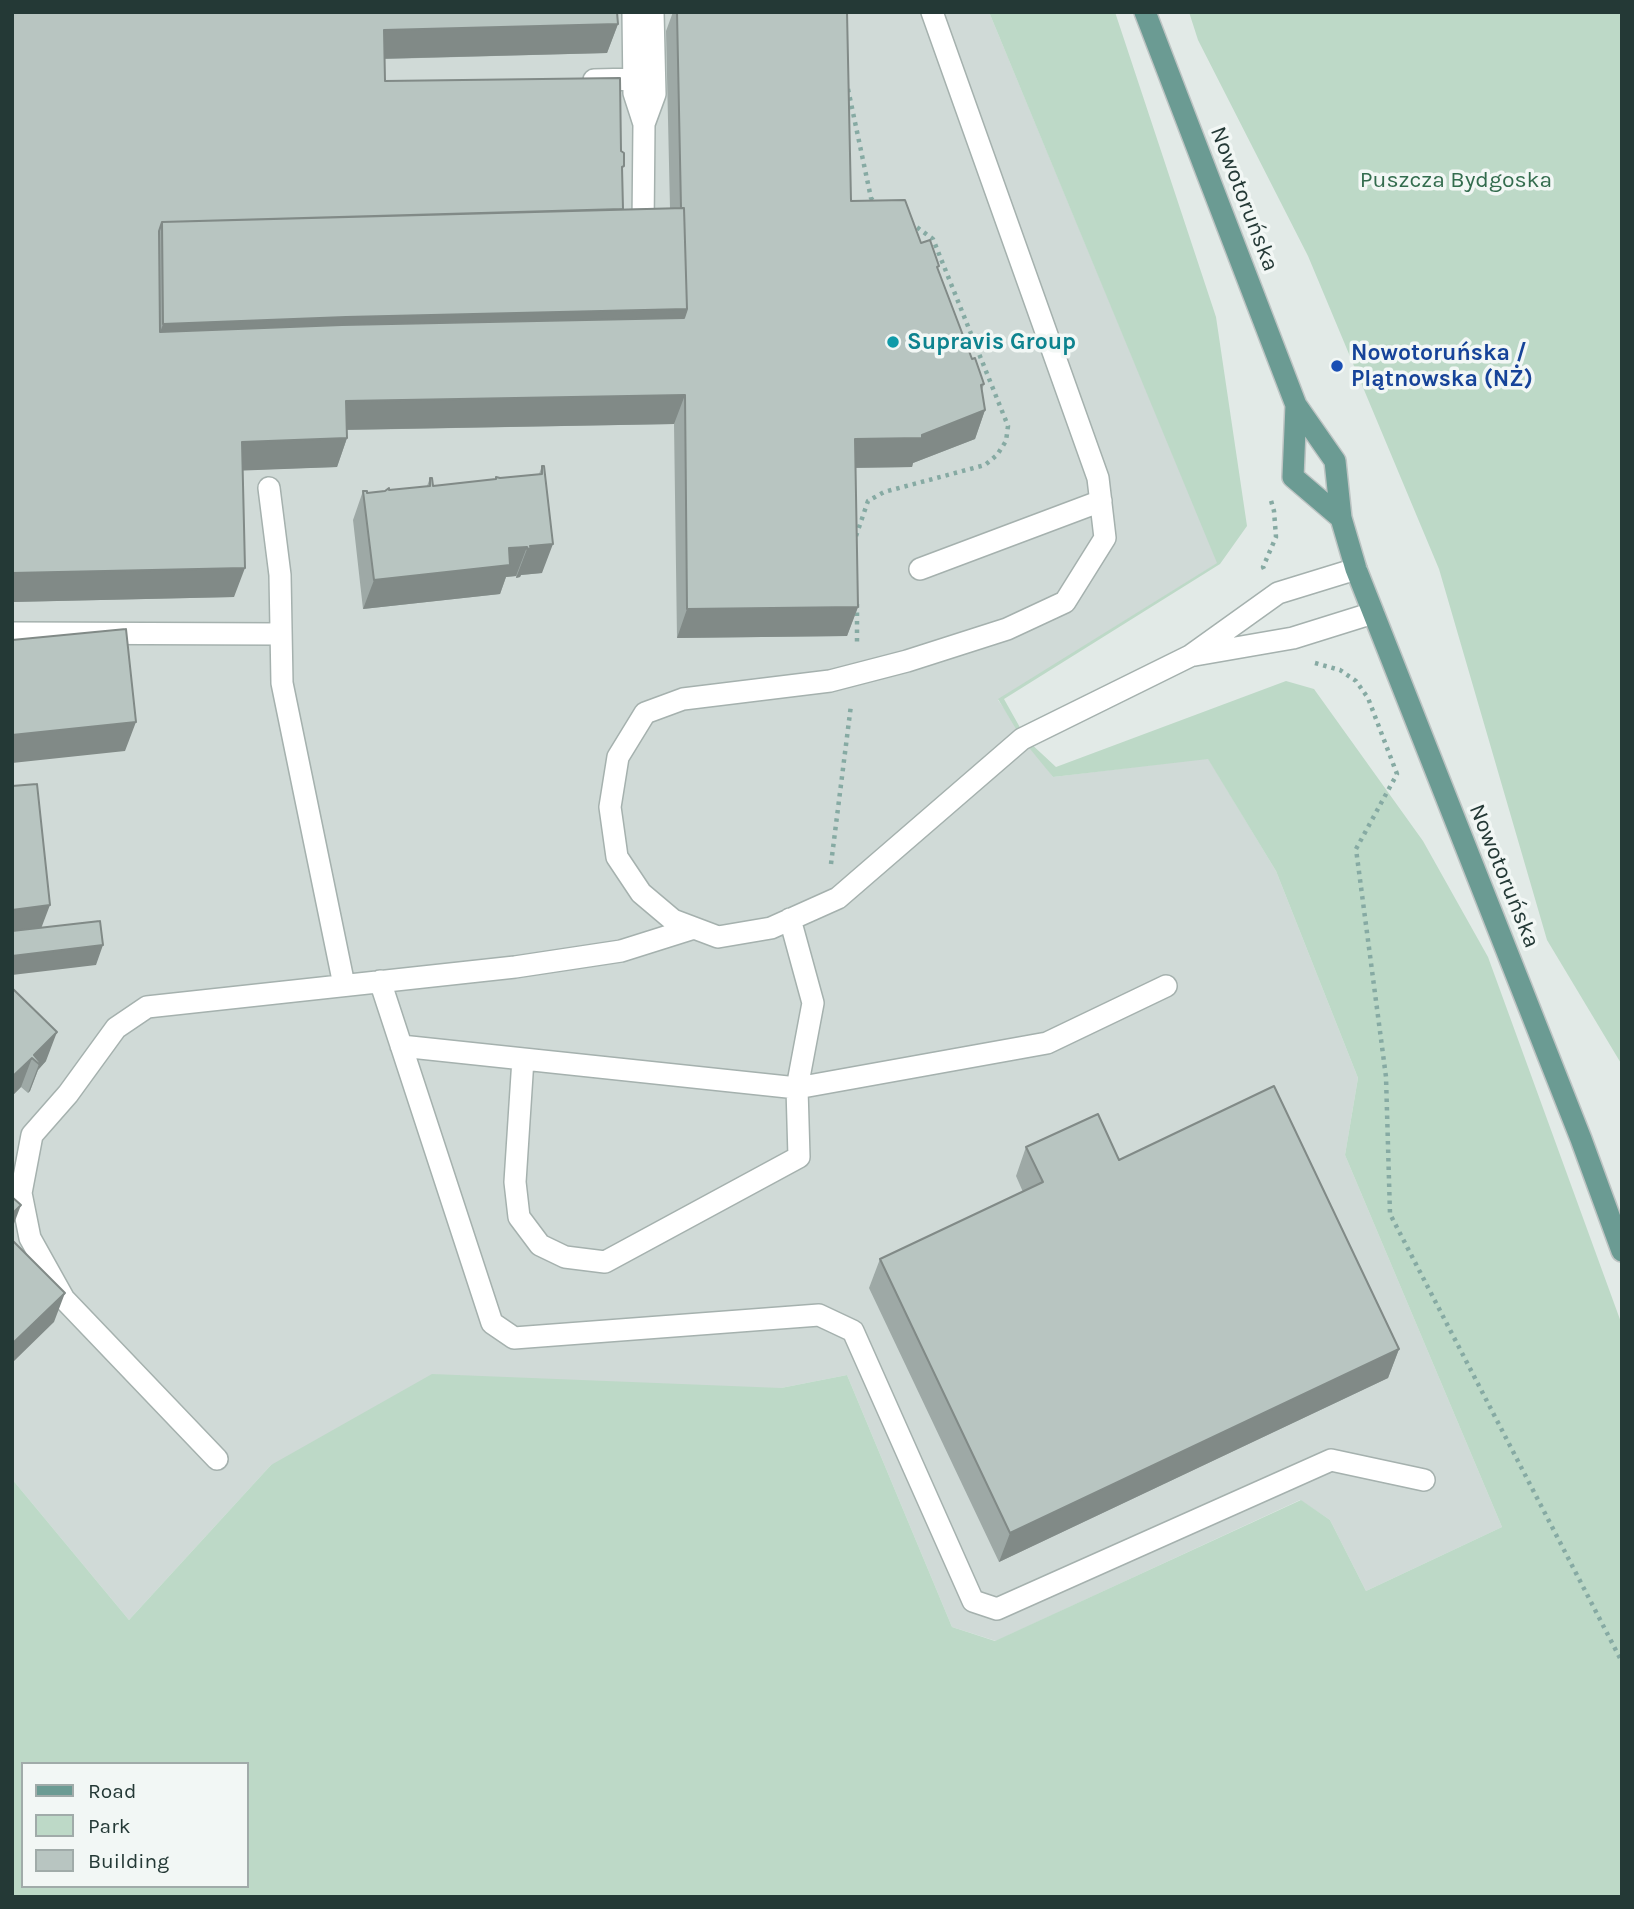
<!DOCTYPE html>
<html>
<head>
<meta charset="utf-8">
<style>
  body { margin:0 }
  #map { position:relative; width:1634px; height:1909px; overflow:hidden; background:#e2eae7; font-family:Karla,sans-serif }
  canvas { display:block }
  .frame { position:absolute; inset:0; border:14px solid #243936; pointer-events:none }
  .legend { position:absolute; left:21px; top:1762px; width:228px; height:126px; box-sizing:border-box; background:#f2f7f5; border:2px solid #a0aba9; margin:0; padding:9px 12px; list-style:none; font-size:21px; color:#243936 }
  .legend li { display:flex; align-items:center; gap:14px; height:35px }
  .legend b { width:35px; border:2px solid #a0aba9 }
</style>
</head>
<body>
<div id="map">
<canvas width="1634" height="1909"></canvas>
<div class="frame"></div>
<ul class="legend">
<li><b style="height:9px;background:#6b9b93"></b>Road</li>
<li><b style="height:19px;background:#bdd9c7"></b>Park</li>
<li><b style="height:19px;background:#b8c5c1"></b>Building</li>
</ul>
</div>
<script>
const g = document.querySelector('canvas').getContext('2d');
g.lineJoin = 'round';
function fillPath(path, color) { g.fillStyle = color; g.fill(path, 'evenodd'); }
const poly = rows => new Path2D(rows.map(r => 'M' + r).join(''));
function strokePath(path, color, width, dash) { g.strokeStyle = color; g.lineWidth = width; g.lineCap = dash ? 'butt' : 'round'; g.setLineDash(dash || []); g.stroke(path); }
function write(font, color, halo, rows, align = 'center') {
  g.font = font + ' Karla,sans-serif'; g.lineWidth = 7; g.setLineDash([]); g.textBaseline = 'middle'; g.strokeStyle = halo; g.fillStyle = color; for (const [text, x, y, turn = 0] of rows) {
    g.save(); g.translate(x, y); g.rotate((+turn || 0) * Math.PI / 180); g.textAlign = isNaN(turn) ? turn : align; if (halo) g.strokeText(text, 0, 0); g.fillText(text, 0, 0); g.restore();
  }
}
fillPath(poly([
  [12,12,989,12,1218,563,998,700,1053,777,1208,758,1276,871,1358,1078,1345,1155,1502,1527,1366,1591,1330,1520,1300,1500,996,1641,952,1627,847,1375,781,1388,271,1465,129,1620,12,1479]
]), '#d0dad7');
fillPath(poly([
  [989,12,1115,12,1216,317,1247,526,1220,564,1004,699,1027,740,1056,767,1286,681,1314,689,1423,841,1488,957,1622,1325,1622,1897,12,1897,12,1479,129,1620,271,1465,432,1374,781,1388,847,1375,952,1627,995,1641,1301,1500,1330,1520,1366,1591,1502,1527,1345,1155,1358,1078,1276,871,1208,759,1053,777,1022,739,998,699,1217,563],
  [23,1764,247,1764,247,1886,23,1886],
  [1189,12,1622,12,1622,1065,1547,940,1439,569,1308,256,1198,40]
]), '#bdd9c7');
const minor = poly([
  [633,12,634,93,644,124],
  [932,12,1098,478,1105,538,1065,602,1007,629,907,661,830,681,683,699,645,713,618,757,610,807,617,857,641,893,673,920,718,937,771,928,838,898,1022,739,1190,656,1278,593,1356,569],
  [594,80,634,79],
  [643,227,644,124,655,94,653,12],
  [269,488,280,575,282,683,344,985],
  [920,569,1101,501],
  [12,633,281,634],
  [1195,655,1293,638,1373,613],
  [380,981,492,1323,514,1338,819,1315,853,1331,973,1601,997,1609,1331,1460,1424,1480],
  [401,1046,797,1088,1047,1043,1166,986],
  [523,1059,515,1182,519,1217,540,1245,565,1257,605,1262,799,1157,797,1088,813,1003,790,919],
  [217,1459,64,1299,30,1238,21,1193,32,1135,68,1094,116,1028,147,1007,515,967,621,951,694,928]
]);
const major = poly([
  [1145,12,1296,405,1335,461,1341,518,1356,569,1581,1139,1622,1251],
  [1296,405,1293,477,1341,518]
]);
strokePath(minor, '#a5b1ae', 24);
strokePath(major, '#bdc4c3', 24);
strokePath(poly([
  [848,89,871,198,876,205],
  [856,536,868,501,884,492,985,465,997,455,1006,441,1008,426,933,239,911,223],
  [1264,569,1263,567,1276,537,1274,511,1270,497],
  [857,604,857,645],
  [1315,663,1340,670,1356,681,1368,698,1397,774,1356,849,1386,1077,1390,1214,1622,1662],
  [831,864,851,705]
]), '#86aaa3', 4.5, [3.5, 5]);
strokePath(minor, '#fff', 21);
strokePath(major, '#6b9b93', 21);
fillPath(poly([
  [12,12,618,24,607,53,384,59,385,81,622,171,623,209,670,208,666,31,673,12,847,12,851,201,921,243,938,270,972,359,984,384,982,390,985,410,975,439,913,463,912,467,855,468,858,607,847,636,677,638,674,424,347,430,347,438,337,467,242,470,234,597,12,602],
  [542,466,542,573,521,575,520,577,516,578,516,576,506,577,500,594,363,609,353,520,363,491,367,493,427,486,430,478,433,486,496,479,496,477,500,478,539,474],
  [12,988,46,1061,38,1070,30,1091,28,1093,21,1087,12,1096],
  [1026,1147,1119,1160,1399,1349,1388,1378,999,1562,869,1288,880,1259,1023,1192,1016,1176]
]), '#9ea9a6');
fillPath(poly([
  [618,24,607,53,373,59,384,30],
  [687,309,673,347,150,361,163,324,346,317],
  [685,395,674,424,335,430,346,401],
  [985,410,975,439,913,463,912,467,844,468,855,439,922,435],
  [347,438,337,467,231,471,242,442],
  [553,544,542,573,521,575,520,577,516,578,527,549,530,546],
  [527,547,516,576,506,577,500,594,363,609,374,580,509,548],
  [245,568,234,597,12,602,12,573],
  [858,607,847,636,677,638,687,609],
  [136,722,125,751,12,763,12,735],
  [50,905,39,934,12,938,12,910],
  [103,945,96,965,12,975,12,956],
  [57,1032,46,1061,38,1070,30,1091,28,1093,39,1064,34,1055],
  [32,1058,21,1087,12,1096,12,1077],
  [21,1205,12,1229,12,1214],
  [65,1293,54,1322,12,1363,12,1344],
  [1399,1349,1388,1378,999,1562,1010,1533]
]), '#818a87');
const building = poly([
  [12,12,617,12,618,24,384,30,385,81,620,78,621,151,624,153,624,166,622,167,623,209,162,222,159,231,160,332,342,325,684,318,687,309,684,208,681,208,677,12,847,12,851,201,905,200,921,243,930,240,939,266,937,267,972,359,975,358,984,384,981,385,985,410,922,435,922,438,855,439,858,607,687,609,685,395,346,401,347,438,242,442,245,568,12,573,12,12],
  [684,208,687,309,346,317,163,324,162,222,684,208],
  [542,466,544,466,553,544,530,546,531,548,527,549,527,547,509,548,510,565,374,580,363,491,367,491,367,493,385,491,389,488,389,490,430,486,430,478,432,478,433,486,496,479,496,477,500,478,542,474,542,466],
  [126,629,136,722,12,735,12,640,126,629],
  [37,784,50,905,12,910,12,786,37,784],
  [100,921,103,945,12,956,12,931,100,921],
  [12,988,57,1032,34,1055,40,1062,39,1064,32,1058,12,1077,12,988],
  [1274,1086,1399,1349,1010,1533,880,1259,1043,1182,1026,1147,1098,1114,1119,1160,1274,1086],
  [12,1197,21,1205,12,1214,12,1197],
  [12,1240,65,1293,12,1344,12,1240]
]);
fillPath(building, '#b8c5c1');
strokePath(building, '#818a87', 2);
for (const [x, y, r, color] of [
  [893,342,7,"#0f9aa8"],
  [1337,366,7,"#1a4fb4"]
]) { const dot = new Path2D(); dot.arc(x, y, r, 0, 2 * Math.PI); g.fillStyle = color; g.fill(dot); strokePath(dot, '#f2f7f5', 2.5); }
write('23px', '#336c4e', '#f2f7f5', [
  ["Puszcza Bydgoska",1456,180]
]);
write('23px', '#243936', '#f2f7f5', [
  ["Nowotoruńska",1244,199,69],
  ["Nowotoruńska",1504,876,68]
]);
write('bold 23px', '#0d838f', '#f2f7f5', [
  ["Supravis Group",907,342]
], 'left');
write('bold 23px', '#164399', '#f2f7f5', [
  ["Nowotoruńska /",1351,353],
  ["Plątnowska (NŻ)",1351,379]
], 'left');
</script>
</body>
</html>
